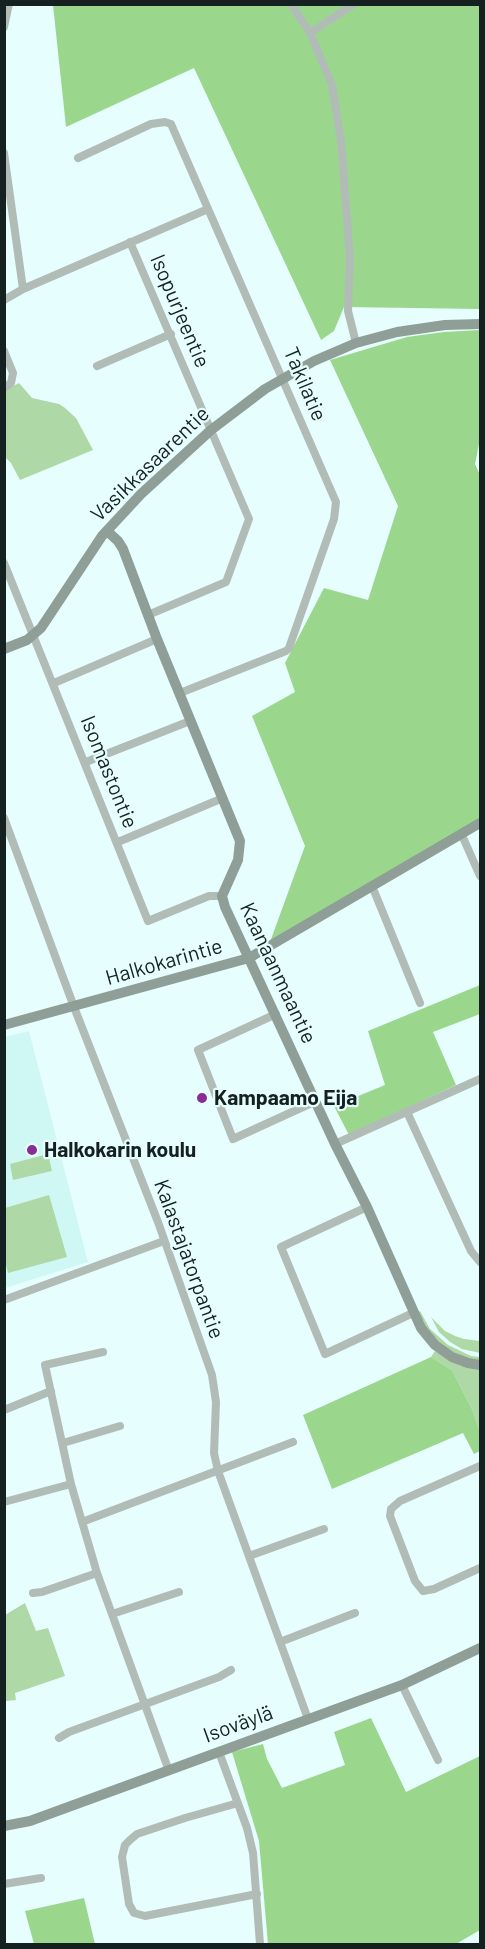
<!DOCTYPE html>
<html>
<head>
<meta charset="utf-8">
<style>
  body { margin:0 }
  #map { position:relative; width:485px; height:1949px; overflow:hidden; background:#e6fefd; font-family:Barlow,sans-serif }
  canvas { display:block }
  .frame { position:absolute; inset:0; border:6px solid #152020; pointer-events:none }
</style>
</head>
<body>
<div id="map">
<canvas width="485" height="1949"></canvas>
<div class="frame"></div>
</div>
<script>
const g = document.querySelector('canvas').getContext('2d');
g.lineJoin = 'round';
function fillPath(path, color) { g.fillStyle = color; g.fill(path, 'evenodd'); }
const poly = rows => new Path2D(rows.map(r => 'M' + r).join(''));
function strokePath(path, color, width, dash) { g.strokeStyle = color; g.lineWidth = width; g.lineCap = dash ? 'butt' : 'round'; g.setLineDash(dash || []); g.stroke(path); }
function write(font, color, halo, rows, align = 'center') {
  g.font = font + ' Barlow,sans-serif'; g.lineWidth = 4.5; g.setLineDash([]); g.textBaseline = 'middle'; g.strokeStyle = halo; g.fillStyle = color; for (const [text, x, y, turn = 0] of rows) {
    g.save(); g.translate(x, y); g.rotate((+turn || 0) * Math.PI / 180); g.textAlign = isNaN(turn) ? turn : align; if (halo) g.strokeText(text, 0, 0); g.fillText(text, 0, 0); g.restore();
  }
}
fillPath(poly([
  [29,1031,88,1262,5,1288,5,1037]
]), '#cff8f5');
fillPath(poly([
  [19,383,32,398,59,404,65,408,76,418,93,450,20,480,11,463,5,457,4,391],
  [48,1154,52,1171,13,1180,10,1164],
  [49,1195,67,1257,8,1273,5,1260,5,1208],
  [420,1311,430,1329,448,1345,471,1356,480,1357,480,1362,469,1360,445,1348,427,1331,417,1313],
  [431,1317,445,1331,455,1336,464,1339,480,1341,480,1353,462,1349,450,1342,439,1332],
  [435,1351,459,1365,480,1370,480,1432,472,1409,452,1370,431,1357],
  [25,1603,36,1631,48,1628,65,1676,15,1693,16,1700,6,1701,5,1615]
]), '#aed8a5');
fillPath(poly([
  [53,5,480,5,480,309,344,307,334,331,321,340,194,68,66,127],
  [480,330,480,439,475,464,480,475,480,820,270,942,305,846,252,716,295,692,285,663,324,588,368,600,398,506,330,360,407,337,444,332],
  [480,985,480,1014,433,1032,456,1085,349,1135,334,1106,385,1085,368,1031],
  [431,1357,452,1370,472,1409,480,1432,480,1451,474,1454,463,1433,332,1489,303,1415],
  [371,1718,406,1792,480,1756,480,1930,456,1944,268,1944,259,1841,232,1752,263,1744,267,1759,282,1788,345,1765,334,1732],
  [84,1898,95,1944,34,1944,25,1911]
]), '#9ad78d');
strokePath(poly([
  [291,4,310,33,332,85,341,141,350,258,348,311,356,343],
  [4,27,9,4],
  [310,33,354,4],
  [4,153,23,289,4,300],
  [78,158,151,124,165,122,171,124,336,502,334,519,289,648,286,651,180,693],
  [130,242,249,519,226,582,148,615],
  [23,289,208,209],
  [4,351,13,373,11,383,4,388],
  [97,366,171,334],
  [4,563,148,921,209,896,222,896],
  [54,683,157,639],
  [86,762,190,721],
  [4,818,74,1007,158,1222,212,1375,216,1402,214,1453,218,1471,308,1719],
  [461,833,480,876],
  [118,842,223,798],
  [372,886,420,1003],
  [276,1014,198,1050,233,1139,316,1101],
  [407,1112,471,1251,480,1262],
  [335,1144,480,1079],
  [367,1207,281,1247,325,1354,413,1313],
  [4,1300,164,1241],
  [103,1352,45,1365,71,1484,97,1573,169,1771],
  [4,1410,51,1391],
  [63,1443,120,1426],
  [480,1466,400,1501,391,1509,390,1516,415,1581,423,1591,434,1589,480,1568],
  [4,1502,71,1484],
  [82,1522,293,1442],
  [249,1556,324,1529],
  [33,1593,42,1592,97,1573],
  [112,1614,179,1592],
  [280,1642,355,1613],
  [402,1685,438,1760],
  [59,1738,69,1732,219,1677,231,1670],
  [219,1752,247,1828,253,1853,260,1944],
  [238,1803,185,1818,137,1834,130,1840,125,1845,122,1857,129,1904,134,1913,145,1916,257,1894],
  [4,1884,41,1878]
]), '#b1bcb7', 8);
strokePath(poly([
  [107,531,118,541,123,549,157,639,240,841,238,860,222,896,225,907,335,1144,367,1207,421,1328,435,1345,452,1357,468,1363,480,1365],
  [4,649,27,640,41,628,102,536,141,494,211,430,265,389,314,361,356,343,397,332,445,325,480,324],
  [4,1025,249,958,480,823],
  [4,1826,30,1821,402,1685,480,1648]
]), '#8f9f97', 10);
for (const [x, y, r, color] of [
  [202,1098,6,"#872c98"],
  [32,1150,6,"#872c98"]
]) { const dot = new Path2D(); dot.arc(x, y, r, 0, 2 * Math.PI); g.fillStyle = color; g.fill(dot); strokePath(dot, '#e6fefd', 2); }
write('21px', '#152020', '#e6fefd', [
  ["Isopurjeentie",180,311,67],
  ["Takilatie",305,384,67],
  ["Vasikkasaarentie",150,464,-44],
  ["Isomastontie",109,772,68],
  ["Halkokarintie",164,962,-16],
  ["Kaanaanmaantie",278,973,65],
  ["Kalastajatorpantie",189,1259,70],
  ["Isoväylä",238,1724,-20]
]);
write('bold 21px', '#152020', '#e6fefd', [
  ["Kampaamo Eija",214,1098],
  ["Halkokarin koulu",44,1150]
], 'left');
</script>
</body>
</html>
